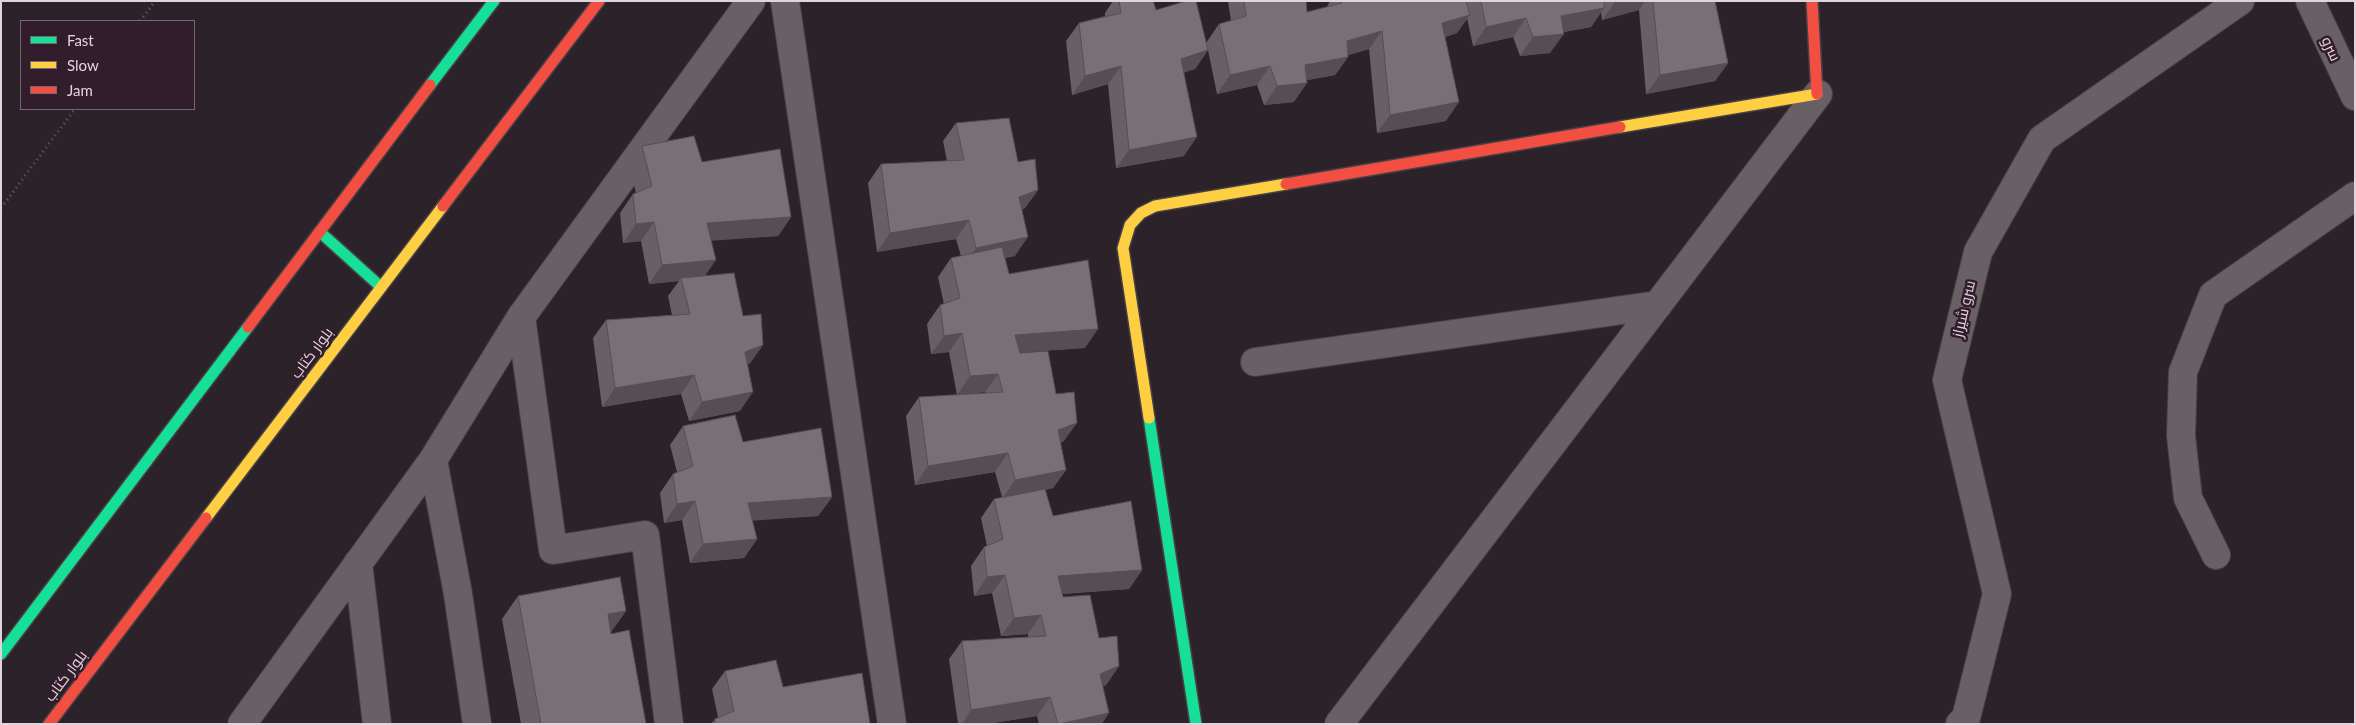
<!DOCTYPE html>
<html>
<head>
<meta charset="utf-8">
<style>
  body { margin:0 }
  #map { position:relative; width:2356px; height:725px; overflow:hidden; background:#2c2229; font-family:Lato,sans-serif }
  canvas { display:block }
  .frame { position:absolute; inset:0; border:2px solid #e2d4dd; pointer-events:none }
  .legend { position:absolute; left:20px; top:20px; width:175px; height:90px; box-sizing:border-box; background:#311d2b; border:1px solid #786672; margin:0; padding:6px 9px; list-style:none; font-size:15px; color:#e2d4dd }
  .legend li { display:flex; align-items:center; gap:10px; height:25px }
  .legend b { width:25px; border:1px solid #786672 }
</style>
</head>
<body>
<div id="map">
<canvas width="2356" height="725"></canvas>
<div class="frame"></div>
<ul class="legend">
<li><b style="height:6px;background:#16e098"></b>Fast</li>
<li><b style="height:6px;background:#ffcf43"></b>Slow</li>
<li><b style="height:6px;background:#f24e42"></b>Jam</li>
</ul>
</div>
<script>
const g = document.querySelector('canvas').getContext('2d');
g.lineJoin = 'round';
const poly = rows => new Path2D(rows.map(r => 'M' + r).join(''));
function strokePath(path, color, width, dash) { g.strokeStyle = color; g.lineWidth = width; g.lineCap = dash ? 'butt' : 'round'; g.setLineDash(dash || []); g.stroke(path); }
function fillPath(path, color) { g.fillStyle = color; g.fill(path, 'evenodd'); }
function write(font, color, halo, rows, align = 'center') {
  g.font = font + ' Lato,Cairo,sans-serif'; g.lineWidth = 5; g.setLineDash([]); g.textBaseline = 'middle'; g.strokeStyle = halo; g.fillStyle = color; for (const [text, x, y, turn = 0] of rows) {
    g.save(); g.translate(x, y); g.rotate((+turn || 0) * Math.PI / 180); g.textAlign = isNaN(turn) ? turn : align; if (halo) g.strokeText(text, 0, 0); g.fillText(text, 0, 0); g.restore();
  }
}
const street = poly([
  [785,1,892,724],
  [2310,1,2355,96],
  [521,317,553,550,645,535,669,724],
  [1255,362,1658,305],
  [433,460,521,317,751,1],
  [2216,555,2188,498,2181,436,2183,372,2213,295,2355,196],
  [358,563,377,724],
  [242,724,433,460,458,594,477,724],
  [1339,724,1818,94],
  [1960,724,1966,718,1997,594,1947,380,1978,252,2042,139,2240,1]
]);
const fast = poly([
  [430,85,494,1],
  [320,232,381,287],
  [1149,418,1196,724],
  [1,654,248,327]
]);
const slow = poly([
  [1620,127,1817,94],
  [1149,418,1123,248,1130,225,1141,213,1155,206,1286,184],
  [206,518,443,206]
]);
const jam = poly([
  [1812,1,1817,94],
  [1286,184,1620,127],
  [443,206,599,1],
  [248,327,430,85],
  [49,724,206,518]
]);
strokePath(street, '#494046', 30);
strokePath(fast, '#494046', 14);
strokePath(slow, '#494046', 14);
strokePath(jam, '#494046', 14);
strokePath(poly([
  [140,21,155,1],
  [1,208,75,109]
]), '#685f64', 3, [1, 4]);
strokePath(street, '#696066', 28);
strokePath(fast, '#16e098', 11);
strokePath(slow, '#ffcf43', 11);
strokePath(jam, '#f24e42', 11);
fillPath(poly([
  [1113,1,1153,1,1156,10,1206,43,1219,24,1231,21,1228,1,1306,1,1307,12,1327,7,1330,1,1715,1,1728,63,1715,81,1646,94,1639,10,1602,20,1601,12,1591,27,1563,32,1550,53,1520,56,1513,37,1473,46,1467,18,1457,33,1445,37,1446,121,1377,133,1369,49,1348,55,1348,57,1335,75,1307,80,1294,102,1264,105,1257,85,1217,94,1208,50,1195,69,1184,72,1184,156,1116,168,1108,84,1072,95,1066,41,1079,23,1105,16,1105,13],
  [956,123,1018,162,1038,190,1025,208,1022,210,1015,256,1005,258,1009,274,1085,348,1019,352,1064,441,1060,443,1066,470,1053,488,1045,490,1053,516,1142,570,1129,589,1062,594,1063,597,1099,638,1119,666,1106,685,1103,686,1102,724,1039,724,1037,716,987,724,958,724,949,659,962,641,1028,637,1028,634,1001,636,992,593,974,596,971,566,984,547,987,546,981,518,994,499,1002,497,995,472,915,485,906,416,919,397,986,393,985,392,957,395,949,352,931,354,927,324,940,305,944,304,938,277,951,258,961,256,956,239,877,252,868,183,881,164,947,161,943,141],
  [642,146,702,162,791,217,778,236,711,240,705,276,743,316,763,345,750,363,747,365,740,411,689,421,681,394,602,407,593,338,606,320,672,315,668,296,679,281,649,284,641,241,623,243,620,213,633,194,636,193,629,165],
  [683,426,743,442,832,497,818,516,752,520,757,539,744,558,690,563,682,520,664,523,660,493,673,474,677,472,670,445],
  [518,596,626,611,611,632,646,724,521,724,502,619],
  [725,671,783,687,870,724,711,724,715,719,718,717,712,689]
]), '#686065');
fillPath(poly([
  [1617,1,1645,1,1639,10,1602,20,1615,2],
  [1604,8,1591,27,1548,35,1561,16],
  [1470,15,1457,33,1429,42,1442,23],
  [1526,18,1513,37,1473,46,1486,27],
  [1382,31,1369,49,1336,59,1348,57,1335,75,1292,83,1305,65,1347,41],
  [1564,34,1550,53,1520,56,1533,37],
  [1208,50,1195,69,1168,78,1181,59],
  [1728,63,1715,81,1646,94,1660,75],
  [1121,66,1108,84,1072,95,1085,76],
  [1270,66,1257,85,1217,94,1230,75],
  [1307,83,1294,102,1264,105,1277,86],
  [1459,102,1446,121,1377,133,1390,115],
  [1197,137,1184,156,1116,168,1129,150],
  [1038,190,1025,208,1006,216,1019,197],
  [791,217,778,236,694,242,707,223],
  [969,220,956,239,877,252,890,233],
  [654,222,641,241,623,243,636,224],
  [1028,237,1015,256,963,266,976,248],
  [716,260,703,279,681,278,679,281,649,284,662,265],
  [1098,329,1085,348,1002,354,1015,335],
  [962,333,949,352,931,354,944,336],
  [763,345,750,363,731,371,745,352],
  [998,374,985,392,957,395,970,376],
  [694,375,681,394,602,407,615,388],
  [753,392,740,411,689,421,702,402],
  [1077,423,1064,441,1044,449,1058,430],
  [1008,453,995,472,915,485,928,466],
  [1066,470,1053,488,1002,499,1015,480],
  [832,497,818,516,735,522,748,503],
  [695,501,682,520,664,523,677,504],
  [757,539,744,558,690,563,703,544],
  [1142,570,1129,589,1045,595,1058,576],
  [1005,575,992,593,974,596,987,577],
  [626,611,610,633,608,614],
  [1041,615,1028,634,1001,636,1014,618],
  [1119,666,1106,685,1087,692,1100,674],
  [1050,697,1037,716,987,724,962,724,971,710],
  [1109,713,1102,724,1059,724]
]), '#554e53');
const building = poly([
  [1119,1,1153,1,1156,10,1186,1,1196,1,1208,50,1181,59,1197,137,1129,150,1121,66,1085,76,1079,23,1121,13,1119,1],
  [1244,1,1306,1,1307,12,1342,3,1341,1,1466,1,1470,15,1442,23,1459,102,1390,115,1382,31,1347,41,1348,57,1305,65,1307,83,1277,86,1270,66,1230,75,1219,24,1246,16,1244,1],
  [1481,1,1604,1,1604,8,1561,16,1564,34,1533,37,1526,18,1486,27,1481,1],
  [1653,1,1715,1,1728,63,1660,75,1653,1],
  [1009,118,1018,162,1035,159,1038,190,1019,197,1028,237,976,248,969,220,890,233,881,164,964,160,956,123,1009,118],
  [694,136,702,162,780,149,791,217,707,223,716,260,662,265,654,222,636,224,633,194,652,186,642,146,694,136],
  [1002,247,1009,274,1088,260,1098,329,1015,335,1020,353,1048,351,1056,394,1074,392,1077,423,1058,430,1066,470,1015,480,1008,453,928,466,919,397,1003,392,998,374,970,376,962,333,944,336,940,305,960,298,951,258,1002,247],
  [734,273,743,316,761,314,763,345,745,352,753,392,702,402,694,375,615,388,606,320,690,314,681,278,734,273],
  [735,415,743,442,821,428,832,497,748,503,757,539,703,544,695,501,677,504,673,474,693,466,683,426,735,415],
  [1045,489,1053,516,1131,501,1142,570,1058,576,1063,597,1090,595,1099,638,1117,636,1119,666,1100,674,1109,713,1059,724,1058,724,1050,697,971,710,962,641,1046,636,1041,615,1014,618,1005,575,987,577,984,547,1003,539,994,499,1045,489],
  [620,577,626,611,608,614,611,634,629,630,646,724,541,724,518,596,620,577],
  [776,660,783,687,862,673,870,724,715,724,715,719,734,711,725,671,776,660]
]);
fillPath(building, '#797076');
strokePath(building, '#554e53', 1);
write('15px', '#e2d4dd', '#311d2b', [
  ["سرو",2331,49,65],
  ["سرو شیراز",1964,309,-77],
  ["بلوار کتاب",312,353,-53],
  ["بلوار کتاب",66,676,-53]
]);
</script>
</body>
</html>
